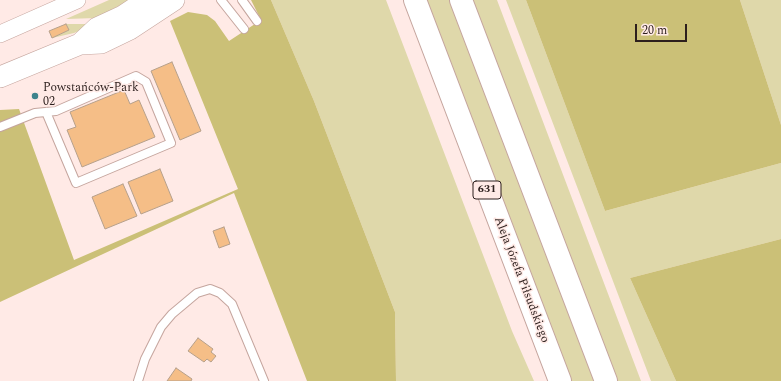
<!DOCTYPE html>
<html>
<head>
<meta charset="utf-8">
<style>
  body { margin:0 }
  #map { position:relative; width:781px; height:381px; overflow:hidden; background:#ffeae6; font-family:Spectral,serif }
  canvas { display:block }
  .scale { position:absolute; left:635px; top:24px; width:52px; height:18px; box-sizing:border-box; border:2px solid #2c1f1d; border-top:0; padding-left:5px; font-size:12px; line-height:14px; white-space:nowrap; color:#2c1f1d; -webkit-text-stroke:3px #ffeae6; paint-order:stroke }
</style>
</head>
<body>
<div id="map">
<canvas width="781" height="381"></canvas>
<div class="scale">20 m</div>
</div>
<script>
const g = document.querySelector('canvas').getContext('2d');
g.lineJoin = 'round';
function fillPath(path, color) { g.fillStyle = color; g.fill(path, 'evenodd'); }
const poly = rows => new Path2D(rows.map(r => 'M' + r).join(''));
function strokePath(path, color, width, dash) { g.strokeStyle = color; g.lineWidth = width; g.lineCap = dash ? 'butt' : 'round'; g.setLineDash(dash || []); g.stroke(path); }
function write(font, color, halo, rows, align = 'center') {
  g.font = font + ' Spectral,serif'; g.lineWidth = 3; g.setLineDash([]); g.textBaseline = 'middle'; g.strokeStyle = halo; g.fillStyle = color; for (const [text, x, y, turn = 0] of rows) {
    g.save(); g.translate(x, y); g.rotate((+turn || 0) * Math.PI / 180); g.textAlign = isNaN(turn) ? turn : align; if (halo) g.strokeText(text, 0, 0); g.fillText(text, 0, 0); g.restore();
  }
}
fillPath(poly([
  [109,0,130,0,96,18,66,19],
  [271,0,386,0,512,331,534,381,396,381,395,312,314,101],
  [426,0,450,0,594,381,570,381],
  [473,0,497,0,641,381,617,381],
  [506,0,526,0,605,211,781,163,781,239,630,278,676,381,651,381],
  [740,0,781,0,781,125],
  [66,24,96,24,74,33,52,38,69,30]
]), '#dfd8aa');
fillPath(poly([
  [251,0,271,0,314,101,395,312,396,381,307,381,234,193,0,302,0,110,19,109,74,260,238,189,170,21,188,12,207,15,215,21,229,41,261,20],
  [526,0,740,0,781,125,781,163,605,211],
  [781,239,781,381,676,381,630,278]
]), '#cbc077');
const building = poly([
  [66,24,69,30,52,38,49,31,66,24],
  [172,62,201,131,180,140,151,71,172,62],
  [124,90,130,104,139,100,155,137,82,167,67,130,76,127,70,112,124,90],
  [160,169,173,201,141,214,128,182,160,169],
  [123,184,137,216,105,229,92,197,123,184],
  [224,227,230,244,219,248,213,231,224,227],
  [198,338,213,349,211,352,216,356,211,362,207,359,204,362,188,351,198,338],
  [176,368,192,379,191,381,167,381,176,368]
]);
fillPath(building, '#f5be87');
strokePath(building, '#b6a08b', 1);
const service = poly([
  [221,0,244,29],
  [242,0,257,21],
  [0,127,35,113,56,111,136,76,146,82,171,143,76,183,46,112],
  [138,381,145,359,161,327,172,314,197,293,210,289,220,293,232,304,264,381]
]);
const minor = poly([
  [0,34,77,0]
]);
const tertiary = poly([
  [80,44,97,28,123,16,147,0],
  [0,77,80,44,101,43,130,29,174,0]
]);
const primary = poly([
  [415,0,560,381],
  [461,0,606,381]
]);
strokePath(service, '#c5a59e', 10);
strokePath(minor, '#c5a59e', 18);
strokePath(tertiary, '#c5a59e', 22);
strokePath(primary, '#c5a59e', 24);
strokePath(service, '#fff', 8);
strokePath(minor, '#fff', 17);
strokePath(tertiary, '#fff', 21);
strokePath(primary, '#fff', 22);
for (const [x, y, r, color] of [
  [35,96,4,"#3c838c"]
]) { const dot = new Path2D(); dot.arc(x, y, r, 0, 2 * Math.PI); g.fillStyle = color; g.fill(dot); strokePath(dot, '#ffeae6', 1.5); }
for (const [x, y, w] of [
  [487,190,28]
]) { const box = new Path2D(); box.roundRect(x - w / 2, y - 9, w, 18, 3); g.fillStyle = '#ffeae6'; g.fill(box); strokePath(box, '#2c1f1d', 1); }
write('bold 11px', '#2c1f1d', null, [
  ["631",487,190]
]);
write('12px', '#2c1f1d', '#ffeae6', [
  ["Powstańców-Park",43,89],
  ["02",43,103]
], 'left');
write('12px', '#2c1f1d', '#ffeae6', [
  ["Aleja Józefa Piłsudskiego",521,280,69]
]);
</script>
</body>
</html>
